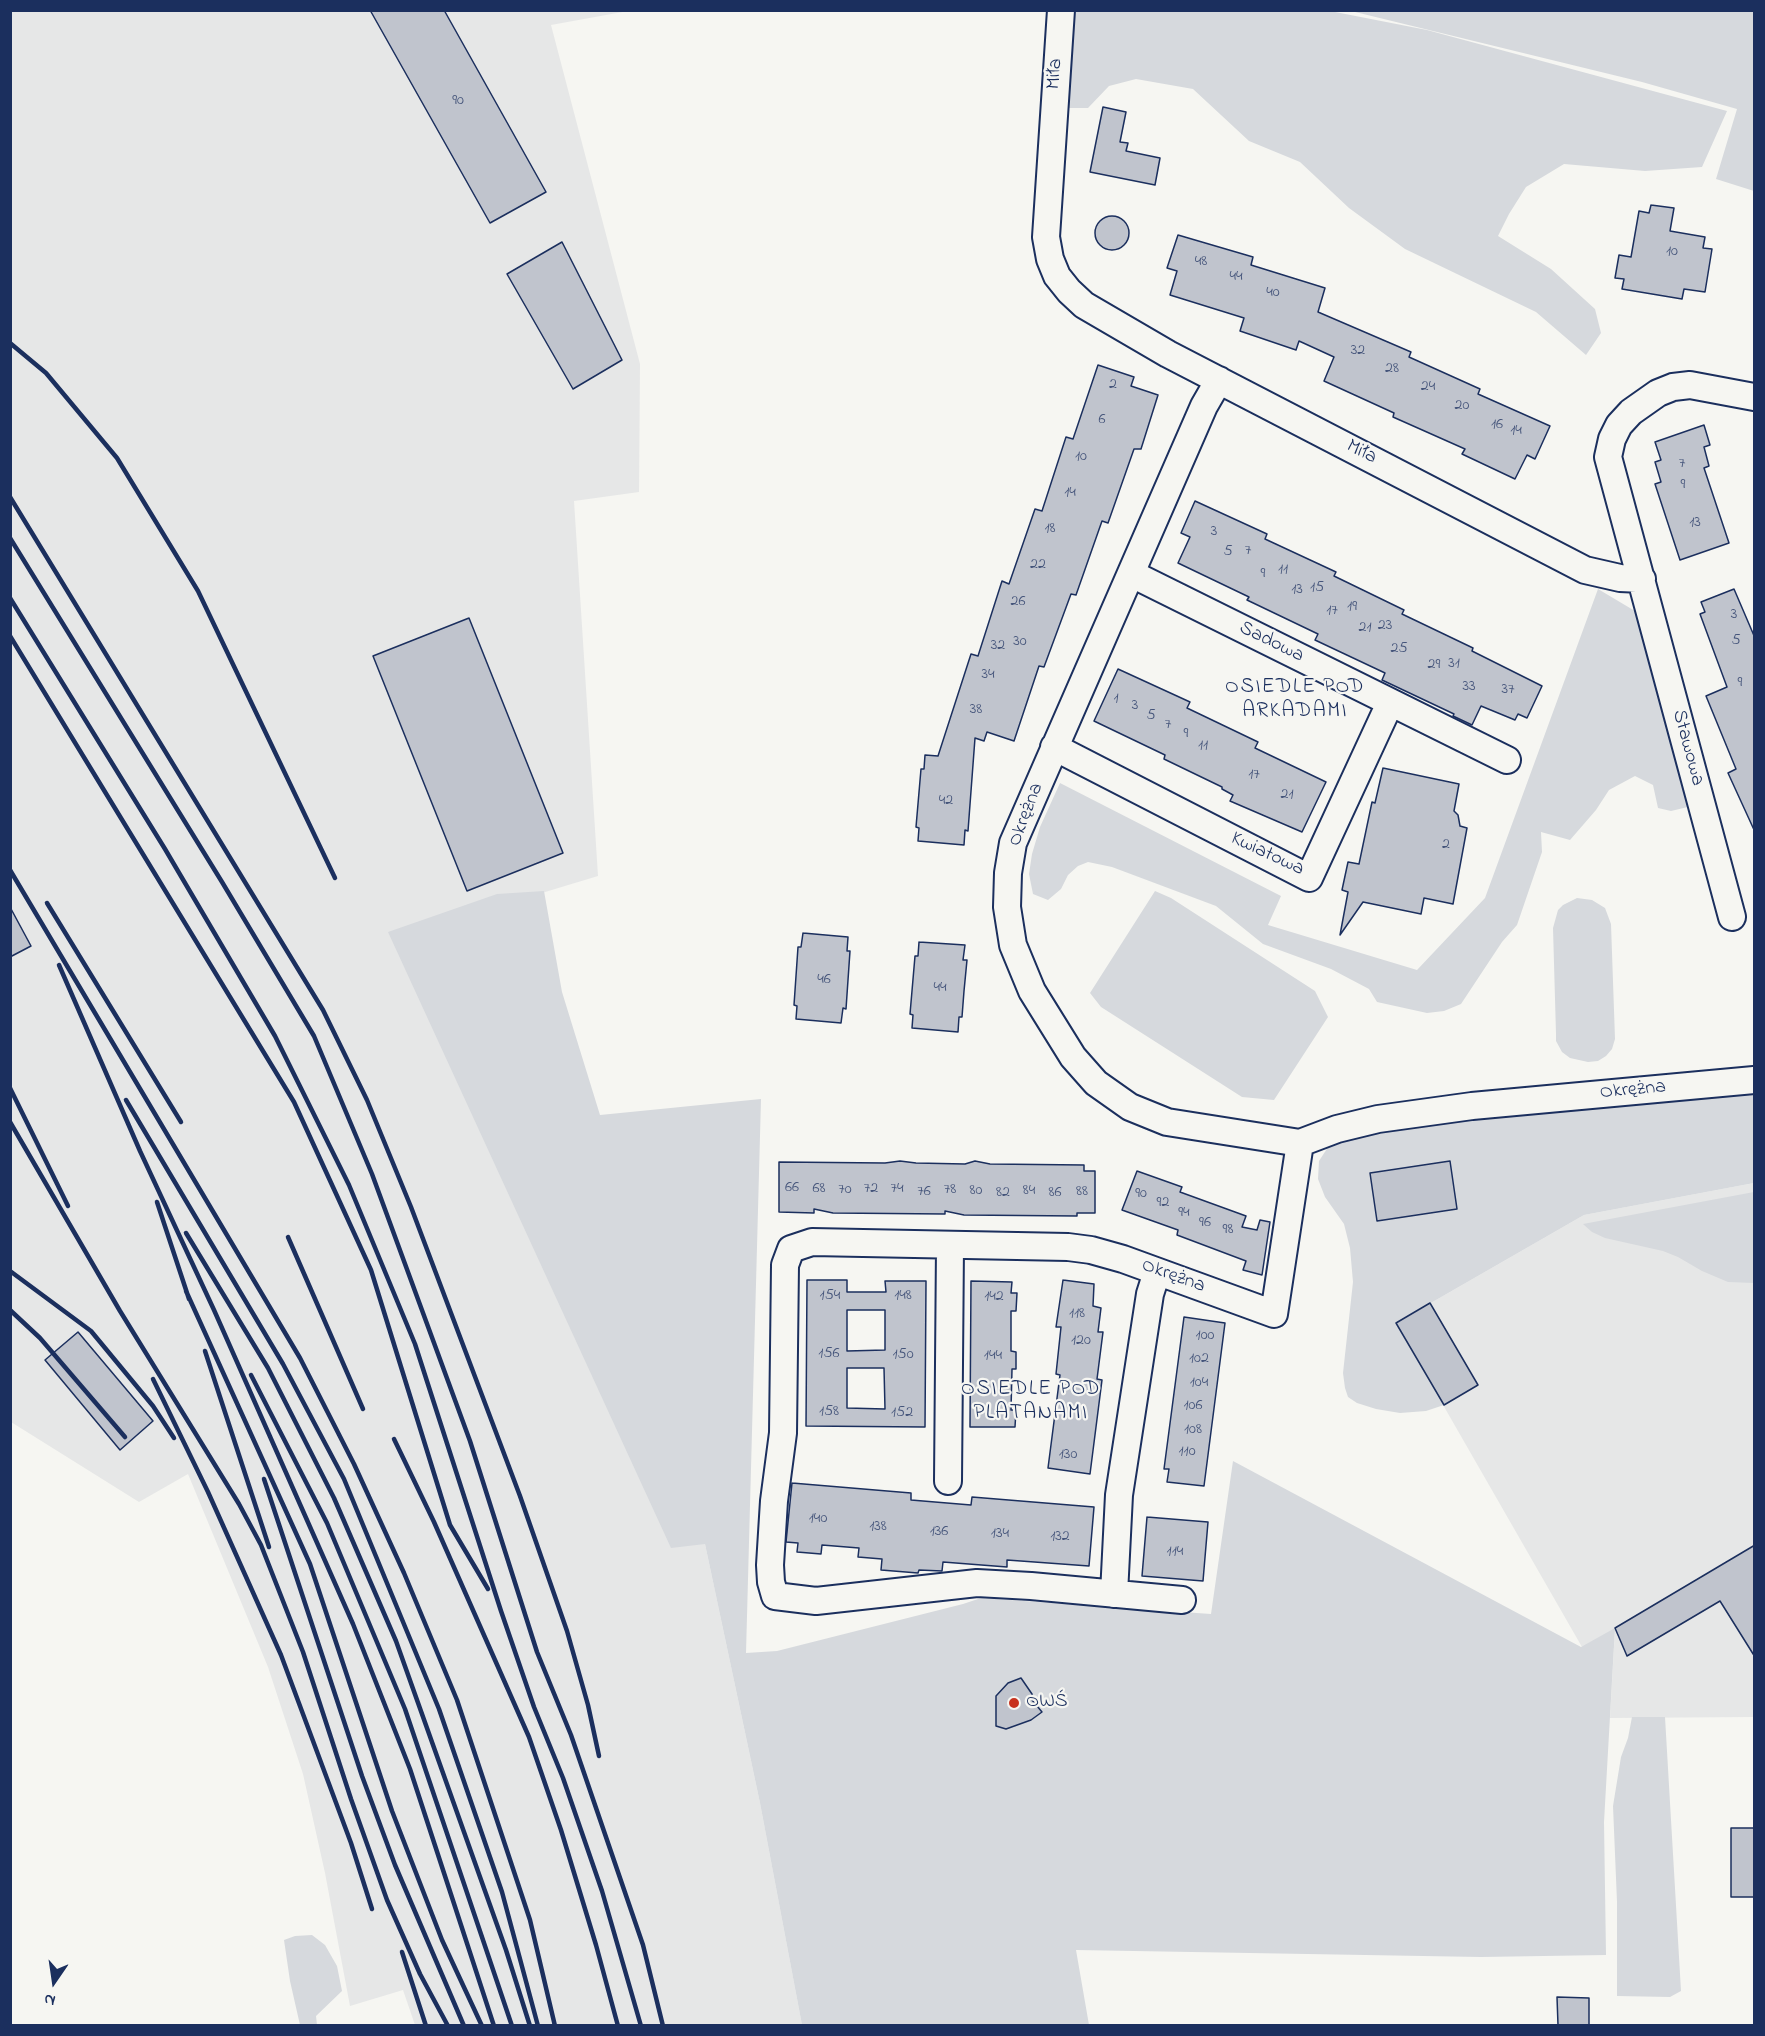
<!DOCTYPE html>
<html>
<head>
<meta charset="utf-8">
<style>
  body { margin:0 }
  #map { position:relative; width:1765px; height:2036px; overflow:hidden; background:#f6f6f2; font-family:"Indie Flower",sans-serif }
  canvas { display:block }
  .frame { position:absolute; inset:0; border:12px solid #1b2f5e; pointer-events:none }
  .north { position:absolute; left:24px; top:1952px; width:60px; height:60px; -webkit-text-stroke:4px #f6f6f2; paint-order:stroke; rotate:193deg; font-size:16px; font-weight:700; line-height:24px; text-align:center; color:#1b2f5e }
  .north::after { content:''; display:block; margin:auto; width:21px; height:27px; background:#1b2f5e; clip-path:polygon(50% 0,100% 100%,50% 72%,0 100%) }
</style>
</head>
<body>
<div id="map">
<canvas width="1765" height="2036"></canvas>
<div class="frame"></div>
<div class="north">N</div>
</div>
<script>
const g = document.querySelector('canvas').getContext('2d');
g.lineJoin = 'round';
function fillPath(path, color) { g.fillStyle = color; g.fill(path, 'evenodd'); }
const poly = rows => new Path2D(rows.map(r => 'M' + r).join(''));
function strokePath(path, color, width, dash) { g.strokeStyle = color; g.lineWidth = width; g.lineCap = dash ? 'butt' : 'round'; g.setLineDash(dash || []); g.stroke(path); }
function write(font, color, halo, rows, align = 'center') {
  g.font = font + ' "Indie Flower",sans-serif'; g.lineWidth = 4.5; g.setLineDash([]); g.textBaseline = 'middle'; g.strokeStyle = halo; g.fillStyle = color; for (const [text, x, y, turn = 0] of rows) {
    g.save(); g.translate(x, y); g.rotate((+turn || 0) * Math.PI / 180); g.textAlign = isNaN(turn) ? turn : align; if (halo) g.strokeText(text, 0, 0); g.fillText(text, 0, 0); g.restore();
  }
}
fillPath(poly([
  [10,11,628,11,551,25,640,364,639,492,574,501,598,876,403,935,705,1544,760,1803,802,2025,415,2025,403,1990,350,2006,325,1873,303,1774,268,1667,188,1474,139,1502,11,1422],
  [1754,1183,1754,1717,1610,1718,1615,1629,1582,1647,1396,1323,1584,1215]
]), '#e6e7e7');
fillPath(poly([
  [1325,10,1427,30,1727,111,1702,167,1645,171,1564,164,1526,187,1509,214,1498,236,1551,269,1595,309,1601,333,1586,355,1536,312,1405,249,1349,208,1300,162,1249,141,1193,89,1136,79,1109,86,1088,108,1069,108,1069,11],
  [1351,11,1754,11,1754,191,1716,179,1737,109,1642,82],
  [1598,589,1640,614,1692,806,1671,811,1658,808,1653,785,1635,776,1609,790,1596,810,1570,840,1541,832,1542,852,1517,925,1502,942,1461,1004,1444,1011,1427,1013,1377,1002,1369,989,1331,969,1263,944,1216,906,1112,867,1088,862,1078,866,1068,875,1061,889,1048,900,1033,894,1029,874,1032,854,1040,827,1060,783,1281,896,1268,925,1417,970,1485,898],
  [544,891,562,992,600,1115,761,1099,746,1653,777,1651,963,1604,981,1598,1211,1614,1233,1461,1581,1647,1615,1628,1604,1822,1606,1955,1481,1957,1076,1950,1089,2025,802,2025,760,1803,705,1544,671,1548,388,932,497,894],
  [1155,891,1171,898,1315,991,1328,1017,1274,1100,1242,1097,1101,1007,1090,993],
  [1577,898,1592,900,1605,908,1611,924,1615,1039,1612,1049,1606,1056,1598,1061,1588,1062,1570,1058,1562,1052,1556,1041,1556,1034,1553,928,1558,910,1563,905],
  [1754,1092,1754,1183,1584,1215,1396,1323,1444,1405,1426,1411,1400,1413,1376,1409,1357,1403,1348,1397,1345,1388,1343,1373,1353,1282,1350,1248,1344,1224,1325,1197,1318,1179,1319,1161,1332,1141,1341,1137,1437,1121],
  [1754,1192,1754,1283,1728,1282,1702,1271,1678,1257,1663,1251,1605,1238,1592,1232,1583,1224],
  [1632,1717,1665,1717,1681,1991,1670,1997,1617,1996,1617,1902,1613,1806,1621,1757,1628,1738],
  [312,1935,325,1945,337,1966,342,1991,316,2016,317,2025,300,2025,290,1981,284,1940,295,1936]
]), '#d6d9dd');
const building = poly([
  [370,10,444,10,546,192,490,223,370,10],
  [1103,107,1126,112,1120,142,1128,143,1126,151,1160,158,1155,185,1090,172,1103,107],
  [1651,205,1674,208,1670,231,1705,237,1703,248,1712,249,1705,292,1684,289,1682,299,1622,289,1624,279,1615,278,1619,255,1631,257,1639,211,1649,213,1651,205],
  '1095 233a17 17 0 1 1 34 0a17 17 0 1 1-34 0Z',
  [1178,235,1253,257,1251,265,1325,288,1318,312,1411,352,1409,357,1480,389,1478,394,1550,426,1535,459,1527,455,1515,479,1462,454,1465,449,1393,417,1394,413,1324,381,1334,357,1299,341,1296,350,1240,331,1244,318,1170,295,1177,271,1167,268,1178,235],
  [562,242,622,360,573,389,507,274,562,242],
  [1098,365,1134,377,1131,386,1158,395,1141,449,1134,449,1108,523,1102,521,1076,595,1071,594,1044,667,1039,666,1014,741,987,732,984,741,975,738,968,831,965,830,964,845,918,841,919,828,916,827,921,769,924,769,925,755,938,756,971,654,978,656,1002,581,1009,584,1035,509,1042,511,1066,437,1073,439,1098,365],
  [1704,425,1710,445,1704,447,1709,466,1704,468,1729,543,1680,560,1655,484,1661,482,1655,462,1661,460,1655,442,1704,425],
  [1195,501,1267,534,1265,539,1336,572,1334,576,1404,610,1402,614,1473,648,1472,651,1542,686,1527,718,1518,714,1515,720,1481,706,1472,725,1453,716,1454,714,1382,680,1385,673,1315,640,1318,634,1247,600,1249,597,1178,563,1190,537,1181,533,1195,501],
  [1734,589,1755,638,1755,832,1728,773,1736,769,1706,696,1727,687,1700,614,1705,612,1701,602,1734,589],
  [469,618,563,853,467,891,373,656,469,618],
  [1118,669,1190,702,1187,708,1258,742,1255,748,1326,782,1302,832,1230,801,1233,795,1222,789,1222,787,1164,759,1165,755,1094,721,1118,669],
  [1383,768,1459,784,1454,811,1458,815,1460,826,1467,828,1453,904,1424,898,1421,914,1363,902,1340,935,1348,892,1342,890,1348,862,1359,864,1372,802,1375,803,1383,768],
  [10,907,31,946,10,957,10,907],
  [803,933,848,937,847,951,850,951,846,1009,843,1008,841,1023,796,1019,797,1006,794,1005,798,947,801,947,803,933],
  [919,942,965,945,963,960,967,960,964,991,962,1017,959,1017,958,1032,912,1028,913,1015,910,1014,915,956,918,956,919,942],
  [900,1161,916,1163,965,1164,975,1161,990,1164,1084,1165,1084,1171,1095,1171,1095,1213,1077,1213,1077,1216,964,1215,945,1211,945,1214,833,1213,814,1209,814,1213,779,1212,779,1162,885,1163,900,1161],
  [1450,1161,1457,1209,1377,1221,1370,1173,1450,1161],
  [1137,1171,1182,1187,1180,1192,1246,1216,1242,1227,1257,1230,1260,1220,1270,1222,1262,1275,1243,1270,1246,1261,1177,1235,1178,1230,1122,1210,1137,1171],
  [807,1280,847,1280,847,1292,886,1292,885,1281,926,1281,925,1427,806,1426,807,1280],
  [847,1310,885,1310,885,1350,847,1351,847,1310],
  [847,1368,884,1368,885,1409,847,1408,847,1368],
  [1063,1280,1094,1284,1093,1306,1101,1308,1098,1332,1103,1332,1097,1379,1102,1380,1090,1474,1048,1468,1060,1375,1056,1374,1061,1327,1056,1327,1063,1280],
  [971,1281,1012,1282,1011,1293,1017,1293,1016,1311,1011,1311,1011,1351,1016,1352,1016,1369,1012,1369,1011,1410,1016,1410,1015,1427,970,1427,971,1281],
  [1430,1303,1478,1385,1444,1405,1396,1323,1430,1303],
  [1184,1317,1225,1323,1204,1486,1167,1482,1169,1469,1164,1469,1184,1317],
  [78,1332,153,1421,120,1450,45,1360,78,1332],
  [792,1483,911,1493,911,1500,971,1505,972,1497,1094,1507,1089,1566,1007,1560,1007,1567,943,1562,942,1571,919,1570,918,1573,881,1570,882,1559,858,1557,859,1548,822,1545,821,1554,797,1552,798,1543,786,1542,792,1483],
  [1147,1517,1208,1522,1203,1581,1142,1576,1147,1517],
  [1755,1545,1755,1657,1720,1601,1627,1656,1615,1628,1755,1545],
  [1021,1678,1032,1694,1032,1700,1042,1712,1031,1720,1006,1729,996,1726,996,1696,1008,1683,1021,1678],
  [1731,1828,1755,1828,1755,1897,1731,1897,1731,1828],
  [1557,1997,1589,1998,1589,2025,1558,2025,1557,1997]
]);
fillPath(building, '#c0c4cd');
strokePath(building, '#1b2f5e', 1.5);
const minor = poly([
  [1061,10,1046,237,1050,259,1057,276,1069,291,1084,305,1168,354,1585,570,1620,578,1642,579],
  [1219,380,1204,406,1013,843,1008,873,1007,907,1013,945,1032,991,1073,1057,1096,1083,1130,1107,1167,1122,1300,1143],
  [1132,574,1507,760],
  [1054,747,1309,878,1390,703],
  [1732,917,1608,457,1612,439,1619,425,1631,412,1658,393,1673,387,1690,385,1754,397],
  [948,1481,950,1246],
  [1114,1594,1119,1495,1150,1294,1157,1272],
  [1182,1600,1031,1586,977,1583,816,1601,775,1596,771,1582,770,1565,774,1501,783,1433,785,1265,791,1249,812,1242,1068,1247,1091,1250,1123,1259,1274,1314,1300,1143,1337,1129,1378,1119,1472,1106,1754,1080]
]);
strokePath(minor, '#1b2f5e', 30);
strokePath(minor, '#f6f6f2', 26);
strokePath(poly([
  [10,343,46,373,117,458,198,591,335,878],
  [10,497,323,1010,367,1100,411,1207,520,1496,567,1631,588,1705,599,1756],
  [10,538,222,882,314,1036,372,1174,470,1441,537,1652,571,1735,643,1945,663,2026],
  [10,598,165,849,275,1036,349,1185,415,1344,501,1611,534,1707,563,1778,602,1891,641,2026],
  [10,636,294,1102,371,1270,450,1525,488,1589],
  [10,870,300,1358,354,1464,404,1573,457,1700,530,1920,555,2026],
  [47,903,181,1122],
  [59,965,140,1151,214,1310,353,1624,410,1769,494,2026],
  [10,1088,68,1206],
  [126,1100,283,1364,344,1479,439,1709,502,1892,538,2026],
  [10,1122,120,1311,239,1504,261,1545,303,1652,351,1799,387,1900,420,1974,448,2026],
  [157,1202,189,1299],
  [186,1233,268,1368,334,1498,396,1641,506,1950,530,2026],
  [288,1237,363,1409],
  [10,1271,91,1331,153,1406,174,1438],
  [186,1291,310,1564,392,1811,442,1940,482,2026],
  [10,1310,40,1338,125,1437],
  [205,1351,269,1547],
  [251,1375,327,1523,405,1709,512,2026],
  [153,1379,208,1492,281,1655,351,1843,372,1909],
  [394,1439,434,1522,529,1737,561,1830,596,1945,618,2026],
  [264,1479,362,1776,395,1865,464,2026],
  [402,1952,426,2026]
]), '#1b2f5e', 4.5);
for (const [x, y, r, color] of [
  [1014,1703,6,"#c8321e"]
]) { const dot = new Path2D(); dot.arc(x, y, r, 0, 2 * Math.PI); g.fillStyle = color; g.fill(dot); strokePath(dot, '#f6f6f2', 2); }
write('16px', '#44547a', null, [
  ["90",458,101],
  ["10",1672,252],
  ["48",1201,262],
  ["44",1236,277],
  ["40",1273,293],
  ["32",1358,351],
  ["28",1392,369],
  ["2",1113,385],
  ["24",1428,387],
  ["20",1462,406],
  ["6",1102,420],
  ["16",1497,425],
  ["14",1516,431],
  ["10",1081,457],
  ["7",1682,464],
  ["9",1683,485],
  ["14",1070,493],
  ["13",1695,523],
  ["18",1050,529],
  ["3",1214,532],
  ["7",1248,551],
  ["5",1228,552],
  ["22",1038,565],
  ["11",1283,570],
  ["9",1263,574],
  ["15",1317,588],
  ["13",1297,590],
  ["26",1018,602],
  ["19",1352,607],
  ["17",1332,611],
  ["3",1734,615],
  ["23",1385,626],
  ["21",1365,628],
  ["5",1736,641],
  ["30",1020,642],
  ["32",998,646],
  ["25",1399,649],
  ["31",1454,664],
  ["29",1434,665],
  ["34",988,675],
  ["9",1740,683],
  ["33",1469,687],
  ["37",1508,690],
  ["1",1116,699],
  ["3",1135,706],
  ["38",976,710],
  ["5",1151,716],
  ["7",1168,725],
  ["9",1186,734],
  ["11",1203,746],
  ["17",1254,775],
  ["21",1287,795],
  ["42",946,801],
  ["2",1446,845],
  ["46",824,980],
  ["44",940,988],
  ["66",792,1188],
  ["68",819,1189],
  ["72",871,1189],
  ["74",897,1189],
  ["70",845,1190],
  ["78",950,1190],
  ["80",976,1191],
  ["84",1029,1191],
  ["76",924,1192],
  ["88",1082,1192],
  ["82",1003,1193],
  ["86",1055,1193],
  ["90",1141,1194],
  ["92",1163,1203],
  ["94",1184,1213],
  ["96",1205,1223],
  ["98",1228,1230],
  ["154",830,1296],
  ["148",903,1296],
  ["142",994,1297],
  ["118",1077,1314],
  ["100",1205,1336],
  ["120",1081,1341],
  ["156",829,1354],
  ["150",903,1355],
  ["144",993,1356],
  ["102",1199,1359],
  ["104",1199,1383],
  ["106",1193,1406],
  ["158",829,1412],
  ["152",902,1413],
  ["108",1193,1430],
  ["110",1187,1452],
  ["130",1068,1455],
  ["140",818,1519],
  ["138",878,1527],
  ["136",939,1532],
  ["134",1000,1534],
  ["132",1060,1537],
  ["114",1175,1552]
]);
write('20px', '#1b2f5e', '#f6f6f2', [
  ["Miła",1056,74,-86],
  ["Miła",1361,453,27],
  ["Sadowa",1271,643,26],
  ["Stawowa",1687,748,75],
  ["Okrężna",1027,815,-69],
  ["Kwiatowa",1267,855,25],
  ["Okrężna",1633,1091,-5],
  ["Okrężna",1173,1277,20]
]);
write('20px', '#1b2f5e', '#f6f6f2', [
  ["OWŚ",1026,1703]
], 'left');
g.letterSpacing = '1.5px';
write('21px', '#1b2f5e', '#f6f6f2', [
  ["OSIEDLE POD",1295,689],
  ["ARKADAMI",1295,713],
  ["OSIEDLE POD",1031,1391],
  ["PLATANAMI",1031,1415]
]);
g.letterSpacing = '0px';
</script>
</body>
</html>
